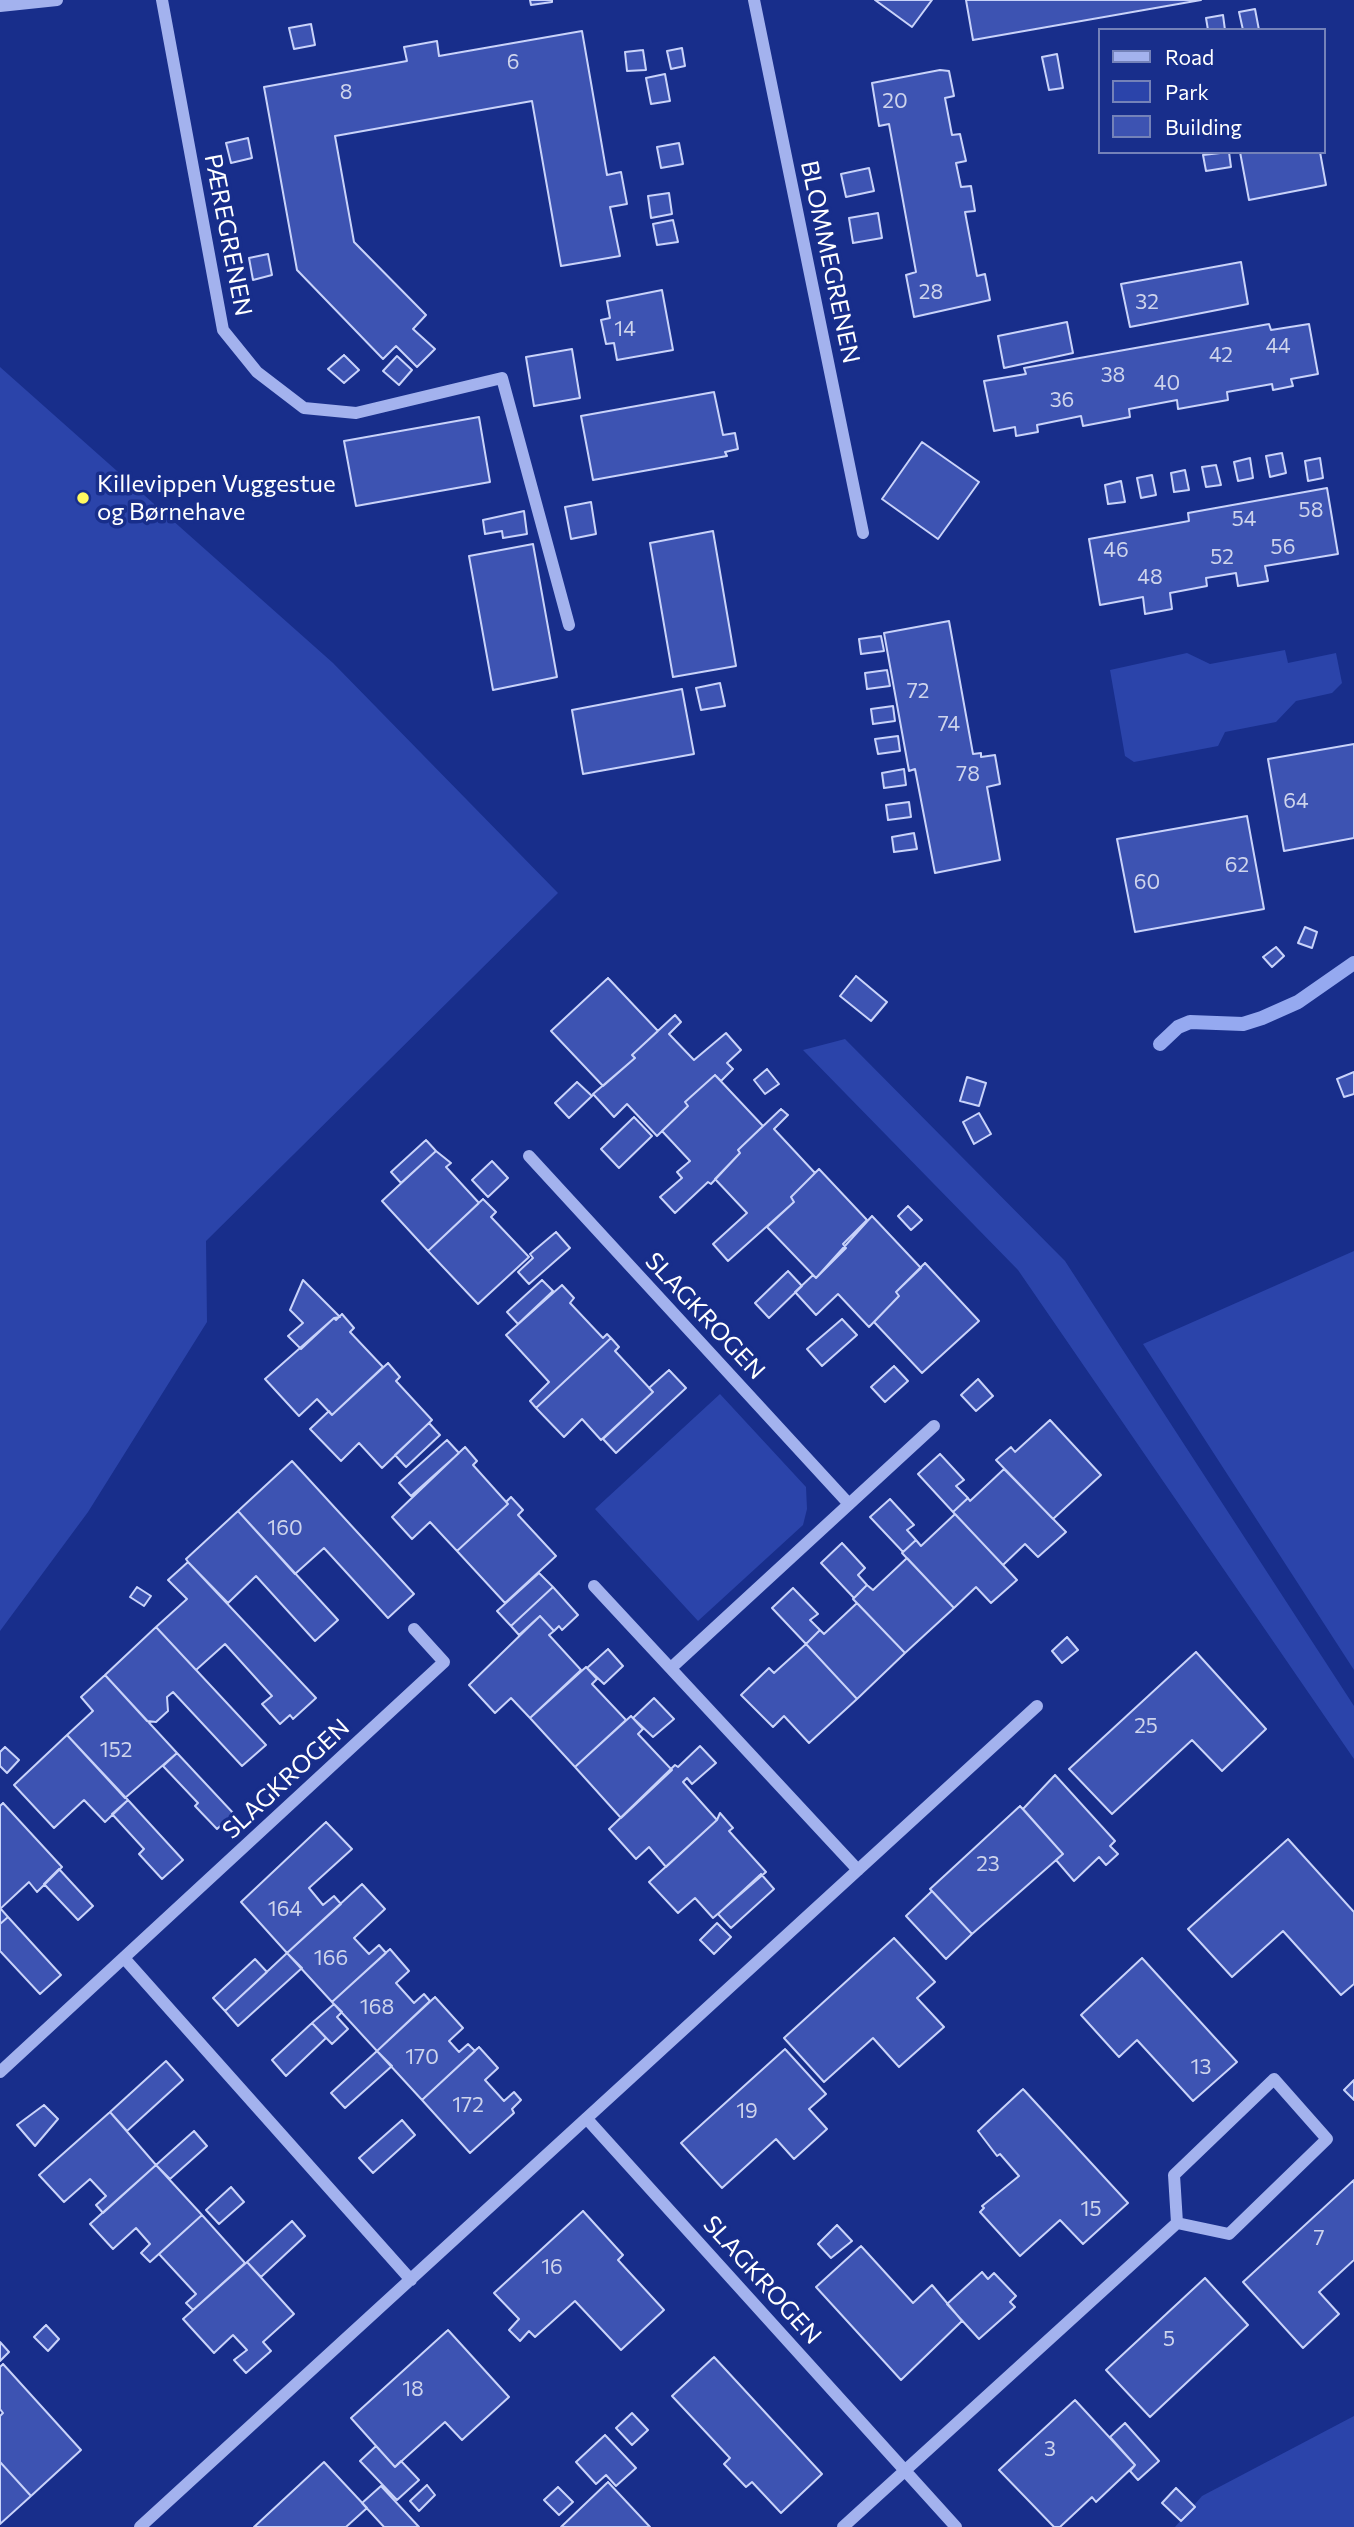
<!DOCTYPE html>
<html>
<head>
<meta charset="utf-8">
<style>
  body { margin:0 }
  #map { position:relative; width:1354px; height:2527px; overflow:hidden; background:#182e8b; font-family:Commissioner,sans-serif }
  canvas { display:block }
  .legend { position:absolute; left:1098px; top:28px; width:228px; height:126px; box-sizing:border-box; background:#182e8b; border:2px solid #7482b9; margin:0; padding:9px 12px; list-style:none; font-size:21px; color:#fff }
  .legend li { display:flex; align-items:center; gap:14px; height:35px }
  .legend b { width:35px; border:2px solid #7482b9 }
</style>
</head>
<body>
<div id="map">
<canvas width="1354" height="2527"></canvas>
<ul class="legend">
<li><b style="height:9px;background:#a3b2ee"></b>Road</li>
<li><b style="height:19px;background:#2b44aa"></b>Park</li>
<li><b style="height:19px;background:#3d53b2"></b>Building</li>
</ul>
</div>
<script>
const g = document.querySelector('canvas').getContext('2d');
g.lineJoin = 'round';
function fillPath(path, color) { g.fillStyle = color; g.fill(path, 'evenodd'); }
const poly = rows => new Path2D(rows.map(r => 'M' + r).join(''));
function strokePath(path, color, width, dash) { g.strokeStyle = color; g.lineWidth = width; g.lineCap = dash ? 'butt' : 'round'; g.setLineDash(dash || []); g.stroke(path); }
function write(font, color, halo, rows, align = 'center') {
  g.font = font + ' Commissioner,sans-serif'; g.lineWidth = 7; g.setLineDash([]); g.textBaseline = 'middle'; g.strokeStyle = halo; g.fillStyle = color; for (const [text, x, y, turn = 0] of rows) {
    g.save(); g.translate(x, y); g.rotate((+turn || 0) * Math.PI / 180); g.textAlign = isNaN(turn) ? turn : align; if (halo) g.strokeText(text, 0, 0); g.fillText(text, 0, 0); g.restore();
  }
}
fillPath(poly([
  [0,367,333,663,558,893,206,1241,207,1322,88,1512,0,1631],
  [1285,650,1288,663,1336,653,1342,683,1332,693,1296,701,1276,722,1225,732,1218,746,1134,762,1125,756,1110,670,1187,653,1210,664],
  [845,1039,1065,1261,1354,1706,1354,1759,1018,1270,803,1050],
  [1354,1251,1354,1670,1143,1344],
  [720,1394,806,1487,807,1509,803,1525,698,1621,595,1509],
  [1354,2416,1354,2527,1175,2527,1202,2496]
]), '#2b44aa');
strokePath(poly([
  [1160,1044,1178,1027,1190,1022,1243,1024,1262,1018,1298,1002,1354,963]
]), '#95a9f0', 14);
const building = poly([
  [530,0,552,0,552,2,531,5,530,0],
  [875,0,932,0,912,27,875,0],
  [966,0,1201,0,973,40,966,0],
  [1255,9,1259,30,1243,30,1239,12,1255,9],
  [1223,15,1225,30,1208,30,1206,18,1223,15],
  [311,24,315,45,294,49,289,28,311,24],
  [582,31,607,175,621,172,627,204,610,207,620,256,561,266,532,101,335,136,354,242,426,315,413,329,435,349,417,367,396,346,383,359,297,270,264,87,407,61,404,47,437,41,439,56,582,31],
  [682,48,685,66,671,69,667,51,682,48],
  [643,50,646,70,627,71,625,52,643,50],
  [1057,54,1063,88,1049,90,1042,57,1057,54],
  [940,70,949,71,954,96,945,98,952,135,960,134,966,161,956,163,961,187,971,186,975,211,965,212,977,276,985,274,990,300,914,317,906,275,916,272,889,124,879,126,872,83,940,70],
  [665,74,670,101,651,104,646,78,665,74],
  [248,138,252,158,231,163,226,143,248,138],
  [679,143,683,164,661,168,657,147,679,143],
  [1229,152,1231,167,1206,171,1203,155,1229,152],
  [1240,152,1320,152,1326,185,1249,200,1240,152],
  [869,168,874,191,846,197,841,174,869,168],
  [669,193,672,214,651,218,648,196,669,193],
  [878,213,882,238,853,243,849,218,878,213],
  [673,220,678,242,657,245,653,224,673,220],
  [268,254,272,275,253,280,249,258,268,254],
  [1241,262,1248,304,1130,327,1121,284,1241,262],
  [662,290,673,350,617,360,614,343,606,344,601,320,610,318,607,301,662,290],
  [1067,322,1073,353,1004,368,998,336,1067,322],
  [1269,324,1271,330,1309,324,1318,374,1291,379,1293,386,1273,390,1272,384,1227,392,1228,400,1178,409,1177,400,1129,409,1130,417,1083,426,1081,416,1037,425,1038,432,1016,436,1015,427,994,431,984,381,1026,374,1024,368,1269,324],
  [572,349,580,398,534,406,526,357,572,349],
  [344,355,359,370,344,383,328,369,344,355],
  [397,356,412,370,399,385,383,371,397,356],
  [714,392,723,435,735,433,738,449,725,452,727,456,593,480,581,416,714,392],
  [479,417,490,482,356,506,344,441,479,417],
  [922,442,979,482,938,539,882,499,922,442],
  [1282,453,1286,473,1270,477,1266,456,1282,453],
  [1250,458,1253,478,1238,481,1234,462,1250,458],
  [1320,458,1323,478,1308,481,1305,461,1320,458],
  [1216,465,1221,485,1206,487,1202,467,1216,465],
  [1185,470,1189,490,1174,492,1171,473,1185,470],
  [1152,475,1156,495,1141,498,1137,478,1152,475],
  [1121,481,1125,502,1108,504,1105,485,1121,481],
  [1327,488,1338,554,1265,566,1268,581,1238,586,1236,573,1206,578,1207,586,1170,593,1172,609,1145,614,1143,597,1100,605,1089,539,1189,521,1188,513,1327,488],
  [591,502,596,534,571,539,565,507,591,502],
  [524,511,527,534,503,538,502,531,485,534,483,520,524,511],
  [713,531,736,666,673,677,650,543,713,531],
  [533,544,557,677,493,690,469,556,533,544],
  [949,621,973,754,981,753,981,757,995,755,1000,784,987,787,1000,860,935,873,915,769,909,771,884,633,949,621],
  [881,636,884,651,861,654,859,639,881,636],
  [887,670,890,686,867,689,865,673,887,670],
  [720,683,725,706,701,710,696,688,720,683],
  [682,689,694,754,583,774,572,710,682,689],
  [893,706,895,721,873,724,871,709,893,706],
  [898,736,900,751,878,754,875,739,898,736],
  [1354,744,1354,838,1284,851,1268,759,1354,744],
  [904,769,906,785,884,788,882,773,904,769],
  [909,802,911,817,888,820,886,805,909,802],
  [1247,816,1264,909,1135,932,1117,839,1247,816],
  [914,833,917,849,894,852,892,837,914,833],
  [1305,927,1317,932,1312,948,1298,943,1305,927],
  [1276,947,1284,956,1272,967,1263,957,1276,947],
  [856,976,887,1002,871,1021,840,996,856,976],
  [608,978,658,1031,632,1055,635,1058,603,1086,551,1031,608,978],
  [675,1015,681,1022,669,1034,694,1060,726,1033,741,1050,727,1063,733,1069,721,1081,715,1075,685,1102,688,1106,657,1136,627,1104,614,1117,593,1094,635,1058,632,1055,675,1015],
  [767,1069,779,1084,765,1094,754,1080,767,1069],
  [1354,1072,1354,1094,1344,1097,1337,1079,1354,1072],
  [715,1075,763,1126,738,1150,740,1153,711,1184,708,1182,675,1213,660,1197,682,1178,677,1172,690,1161,662,1131,688,1106,685,1102,715,1075],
  [967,1077,986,1083,979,1106,960,1101,967,1077],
  [577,1082,592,1096,569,1118,555,1103,577,1082],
  [781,1109,788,1115,774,1129,815,1173,791,1197,794,1202,728,1261,713,1244,747,1213,715,1179,740,1153,738,1150,781,1109],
  [979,1113,991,1134,974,1144,963,1122,979,1113],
  [634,1117,652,1136,619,1168,601,1149,634,1117],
  [426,1140,436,1151,401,1183,391,1172,426,1140],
  [436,1151,451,1163,446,1167,479,1203,428,1251,382,1201,436,1151],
  [492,1161,508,1178,488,1197,472,1180,492,1161],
  [819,1169,867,1220,843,1244,846,1248,816,1278,767,1227,794,1202,791,1197,819,1169],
  [483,1199,496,1212,491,1217,529,1257,478,1304,428,1251,483,1199],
  [908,1206,922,1220,911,1230,898,1216,908,1206],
  [872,1216,921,1268,896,1292,899,1296,869,1327,838,1294,816,1315,795,1292,813,1275,816,1278,872,1216],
  [556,1232,570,1248,529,1284,518,1272,533,1258,530,1254,556,1232],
  [925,1263,979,1321,922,1373,874,1322,899,1296,896,1292,925,1263],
  [788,1271,802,1286,769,1318,755,1303,788,1271],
  [303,1280,340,1317,334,1318,301,1349,288,1336,303,1323,290,1310,303,1280],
  [542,1280,553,1291,518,1324,507,1312,542,1280],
  [562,1285,574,1298,570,1303,603,1338,607,1334,611,1338,536,1408,530,1401,549,1382,506,1335,562,1285],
  [342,1314,354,1328,350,1332,383,1367,332,1415,317,1399,299,1416,265,1379,334,1318,336,1320,342,1314],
  [842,1319,857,1335,822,1366,807,1349,842,1319],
  [611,1338,619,1347,615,1351,653,1392,601,1440,582,1419,564,1437,536,1408,611,1338],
  [388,1363,400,1377,396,1381,432,1420,382,1468,359,1443,341,1461,310,1429,329,1411,332,1415,388,1363],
  [894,1366,908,1381,885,1402,871,1387,894,1366],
  [669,1370,686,1388,616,1453,603,1439,653,1392,649,1388,669,1370],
  [978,1379,993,1396,976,1411,961,1395,978,1379],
  [1050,1420,1101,1475,1053,1519,996,1460,1011,1447,1015,1452,1050,1420],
  [429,1423,440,1435,406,1467,395,1455,429,1423],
  [447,1440,459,1453,411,1496,399,1483,447,1440],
  [465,1447,477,1461,473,1465,508,1504,457,1551,430,1522,412,1539,392,1517,465,1447],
  [940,1454,964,1480,956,1486,968,1498,953,1512,918,1474,940,1454],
  [292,1461,414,1594,388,1618,324,1548,295,1574,238,1511,292,1461],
  [1004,1469,1066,1532,1038,1557,1025,1544,1003,1565,953,1512,968,1498,970,1501,1004,1469],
  [511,1497,523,1510,518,1515,556,1556,505,1603,457,1551,508,1504,506,1502,511,1497],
  [890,1499,914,1525,907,1530,916,1540,903,1552,870,1517,890,1499],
  [238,1511,338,1620,315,1641,256,1576,228,1603,188,1562,186,1559,238,1511],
  [955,1514,1017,1580,991,1603,976,1587,954,1608,902,1553,916,1540,921,1546,955,1514],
  [842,1543,865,1568,858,1575,867,1585,854,1598,821,1563,842,1543],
  [907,1558,954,1608,905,1653,853,1599,867,1585,873,1590,907,1558],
  [188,1562,316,1698,293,1719,290,1715,280,1724,262,1704,272,1696,225,1644,196,1670,156,1627,187,1599,168,1580,188,1562],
  [539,1573,553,1587,511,1626,497,1611,539,1573],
  [137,1587,151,1596,144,1606,130,1597,137,1587],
  [553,1587,578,1615,562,1630,559,1626,554,1631,540,1616,519,1635,511,1626,553,1587],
  [793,1588,818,1614,810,1620,820,1630,806,1644,772,1608,793,1588],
  [857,1603,905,1653,857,1699,806,1644,820,1630,824,1634,857,1603],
  [540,1616,554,1631,549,1635,581,1670,530,1718,511,1698,495,1713,469,1685,540,1616],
  [156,1627,266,1745,242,1766,173,1692,167,1697,168,1711,156,1722,147,1721,105,1675,156,1627],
  [1067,1637,1078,1650,1062,1663,1052,1651,1067,1637],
  [806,1644,857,1699,809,1743,784,1716,773,1727,741,1695,769,1668,774,1673,806,1644],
  [608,1649,623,1666,604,1684,587,1668,608,1649],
  [1196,1652,1266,1729,1222,1771,1192,1740,1112,1814,1069,1769,1196,1652],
  [586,1667,597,1679,592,1684,626,1720,575,1767,530,1718,586,1667],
  [105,1675,177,1753,125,1798,67,1735,93,1711,81,1697,105,1675],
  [654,1698,674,1719,653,1737,633,1718,654,1698],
  [631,1716,643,1729,638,1734,672,1770,621,1818,575,1767,631,1716],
  [67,1735,128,1800,105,1822,84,1800,54,1828,14,1785,67,1735],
  [700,1746,716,1763,692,1784,687,1778,683,1782,717,1820,666,1867,649,1847,636,1859,609,1829,675,1765,678,1767,700,1746],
  [5,1747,19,1760,7,1773,0,1766,0,1752,5,1747],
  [177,1753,234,1814,217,1829,195,1806,198,1803,163,1766,177,1753],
  [1055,1775,1115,1841,1110,1846,1118,1854,1106,1865,1099,1857,1074,1881,1056,1860,1063,1854,1023,1809,1055,1775],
  [128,1800,183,1860,162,1879,139,1854,144,1849,112,1814,128,1800],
  [3,1803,62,1867,37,1892,29,1882,0,1909,0,1806,3,1803],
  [1020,1806,1063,1854,972,1934,930,1889,1020,1806],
  [720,1813,733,1828,729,1831,766,1872,713,1918,695,1898,678,1913,649,1882,717,1820,720,1813],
  [326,1822,352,1849,309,1888,323,1905,334,1896,341,1904,287,1953,241,1902,326,1822],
  [1288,1839,1354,1912,1354,1984,1341,1995,1283,1931,1232,1977,1188,1929,1288,1839],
  [59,1869,93,1906,78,1920,44,1884,59,1869],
  [761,1874,774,1889,731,1928,718,1914,761,1874],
  [362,1884,385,1909,354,1938,369,1954,379,1945,386,1953,332,2002,287,1953,362,1884],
  [932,1891,972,1934,946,1959,906,1916,932,1891],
  [0,1908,8,1917,0,1924,0,1908],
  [8,1917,61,1975,40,1994,0,1951,0,1924,8,1917],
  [717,1923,731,1937,714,1954,700,1940,717,1923],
  [894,1938,935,1982,917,1998,944,2027,899,2067,873,2038,824,2082,784,2038,894,1938],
  [390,1949,409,1971,396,1983,414,2003,424,1994,430,2001,377,2051,332,2002,390,1949],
  [287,1953,302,1968,238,2026,225,2011,287,1953],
  [1142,1958,1237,2062,1193,2101,1137,2040,1119,2057,1081,2015,1142,1958],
  [255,1959,267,1972,225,2011,213,1998,255,1959],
  [435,1997,463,2028,449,2041,459,2052,468,2044,475,2051,422,2100,377,2051,435,1997],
  [334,2004,342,2012,337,2017,348,2029,332,2044,312,2023,334,2004],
  [312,2023,326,2038,286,2076,272,2060,312,2023],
  [479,2047,498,2068,485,2080,504,2101,514,2092,521,2100,512,2109,514,2113,470,2153,422,2100,479,2047],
  [785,2049,826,2094,809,2109,827,2129,794,2159,776,2139,722,2188,681,2143,785,2049],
  [377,2051,392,2066,345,2108,331,2093,377,2051],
  [166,2061,183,2080,127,2131,110,2112,166,2061],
  [1354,2080,1354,2100,1344,2090,1354,2080],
  [1023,2089,1128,2203,1083,2244,1060,2220,1020,2256,980,2212,984,2208,982,2206,1019,2176,1000,2154,997,2156,978,2131,1023,2089],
  [44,2105,58,2119,35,2146,17,2125,44,2105],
  [110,2112,156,2165,103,2213,96,2205,106,2196,90,2179,64,2202,39,2175,110,2112],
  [402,2120,415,2135,373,2173,359,2158,402,2120],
  [194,2131,207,2146,170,2179,156,2165,194,2131],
  [156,2165,202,2215,150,2262,141,2253,150,2244,136,2228,113,2249,90,2224,156,2165],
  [1354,2180,1354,2260,1319,2292,1339,2314,1303,2348,1243,2282,1354,2180],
  [231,2187,244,2202,219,2224,206,2210,231,2187],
  [583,2211,623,2255,618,2260,664,2310,621,2350,575,2301,535,2337,529,2331,520,2341,509,2330,519,2319,494,2293,583,2211],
  [202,2215,245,2263,193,2310,186,2303,196,2294,159,2254,202,2215],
  [292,2221,305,2236,261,2277,247,2262,292,2221],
  [837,2225,852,2241,831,2258,818,2244,837,2225],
  [861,2246,913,2303,932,2285,962,2321,901,2380,816,2287,861,2246],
  [247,2262,294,2314,263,2342,271,2351,246,2373,234,2360,247,2350,233,2335,214,2353,183,2319,247,2262],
  [982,2272,988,2279,994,2273,1016,2296,1010,2302,1015,2307,979,2339,947,2304,982,2272],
  [1205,2278,1248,2325,1150,2417,1106,2370,1205,2278],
  [46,2325,59,2339,48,2351,34,2337,46,2325],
  [448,2330,509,2397,462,2440,445,2422,395,2467,351,2418,448,2330],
  [0,2342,9,2352,0,2361,0,2342],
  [714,2357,822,2474,781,2513,752,2482,746,2487,724,2464,730,2458,672,2396,714,2357],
  [3,2364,81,2450,31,2496,0,2462,0,2416,3,2413,0,2409,0,2367,3,2364],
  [1075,2400,1135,2465,1096,2502,1092,2497,1060,2527,1054,2527,999,2470,1075,2400],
  [632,2413,648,2430,632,2445,616,2428,632,2413],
  [1125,2423,1159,2461,1138,2480,1130,2471,1135,2465,1110,2437,1125,2423],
  [605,2435,636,2468,616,2486,606,2475,596,2484,576,2462,605,2435],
  [376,2446,395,2467,401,2461,419,2480,397,2500,360,2461,376,2446],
  [0,2462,31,2496,0,2524,0,2462],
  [324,2462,367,2508,346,2527,254,2527,324,2462],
  [608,2482,650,2527,561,2527,608,2482],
  [427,2485,435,2495,419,2511,410,2501,427,2485],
  [381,2486,419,2527,384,2527,362,2503,381,2486],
  [558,2487,573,2502,559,2515,544,2500,558,2487],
  [1176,2488,1195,2507,1181,2521,1162,2503,1176,2488]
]);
fillPath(building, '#3d53b2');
strokePath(building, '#c9d3fa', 2);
strokePath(poly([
  [162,0,223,330,257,372,304,408,356,413,502,378,569,625],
  [754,0,863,533],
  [0,6,57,0],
  [529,1156,849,1504],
  [594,1586,858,1870],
  [671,1668,934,1426],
  [124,1958,411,2280],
  [0,2072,444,1662,414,1629],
  [587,2119,956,2527],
  [140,2527,1037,1706],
  [843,2527,1177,2223,1229,2234,1327,2139,1274,2079,1174,2175,1177,2223]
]), '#a3b2ee', 12);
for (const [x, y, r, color] of [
  [83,498,7,"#fff960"]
]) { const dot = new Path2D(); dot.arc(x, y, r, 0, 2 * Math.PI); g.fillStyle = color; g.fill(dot); strokePath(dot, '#182e8b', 2.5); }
write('21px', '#ced4ec', null, [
  ["6",513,62],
  ["8",346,92],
  ["20",895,101],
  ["28",931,292],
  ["32",1147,302],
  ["14",625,329],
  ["44",1278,346],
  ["42",1221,355],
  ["38",1113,375],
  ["40",1167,383],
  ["36",1062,400],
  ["58",1311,510],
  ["54",1244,519],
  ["56",1283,547],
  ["46",1116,550],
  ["52",1222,557],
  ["48",1150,577],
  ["72",918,691],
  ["74",949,724],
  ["78",968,774],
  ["64",1296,801],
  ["62",1237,865],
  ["60",1147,882],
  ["160",285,1528],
  ["25",1146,1726],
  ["152",116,1750],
  ["23",988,1864],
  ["164",285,1909],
  ["166",331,1958],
  ["168",377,2007],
  ["170",422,2057],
  ["13",1201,2067],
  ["172",468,2105],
  ["19",747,2111],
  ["15",1091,2209],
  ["7",1319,2238],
  ["16",552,2267],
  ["5",1169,2339],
  ["18",413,2389],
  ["3",1050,2449]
]);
write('24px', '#fff', '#182e8b', [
  ["PÆREGRENEN",228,235,79],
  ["BLOMMEGRENEN",830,262,78],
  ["SLAGKROGEN",705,1316,47],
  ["SLAGKROGEN",286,1779,-43],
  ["SLAGKROGEN",762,2280,48]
]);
write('24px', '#fff', '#182e8b', [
  ["Killevippen Vuggestue",97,484],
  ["og Børnehave",97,512]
], 'left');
</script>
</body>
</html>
